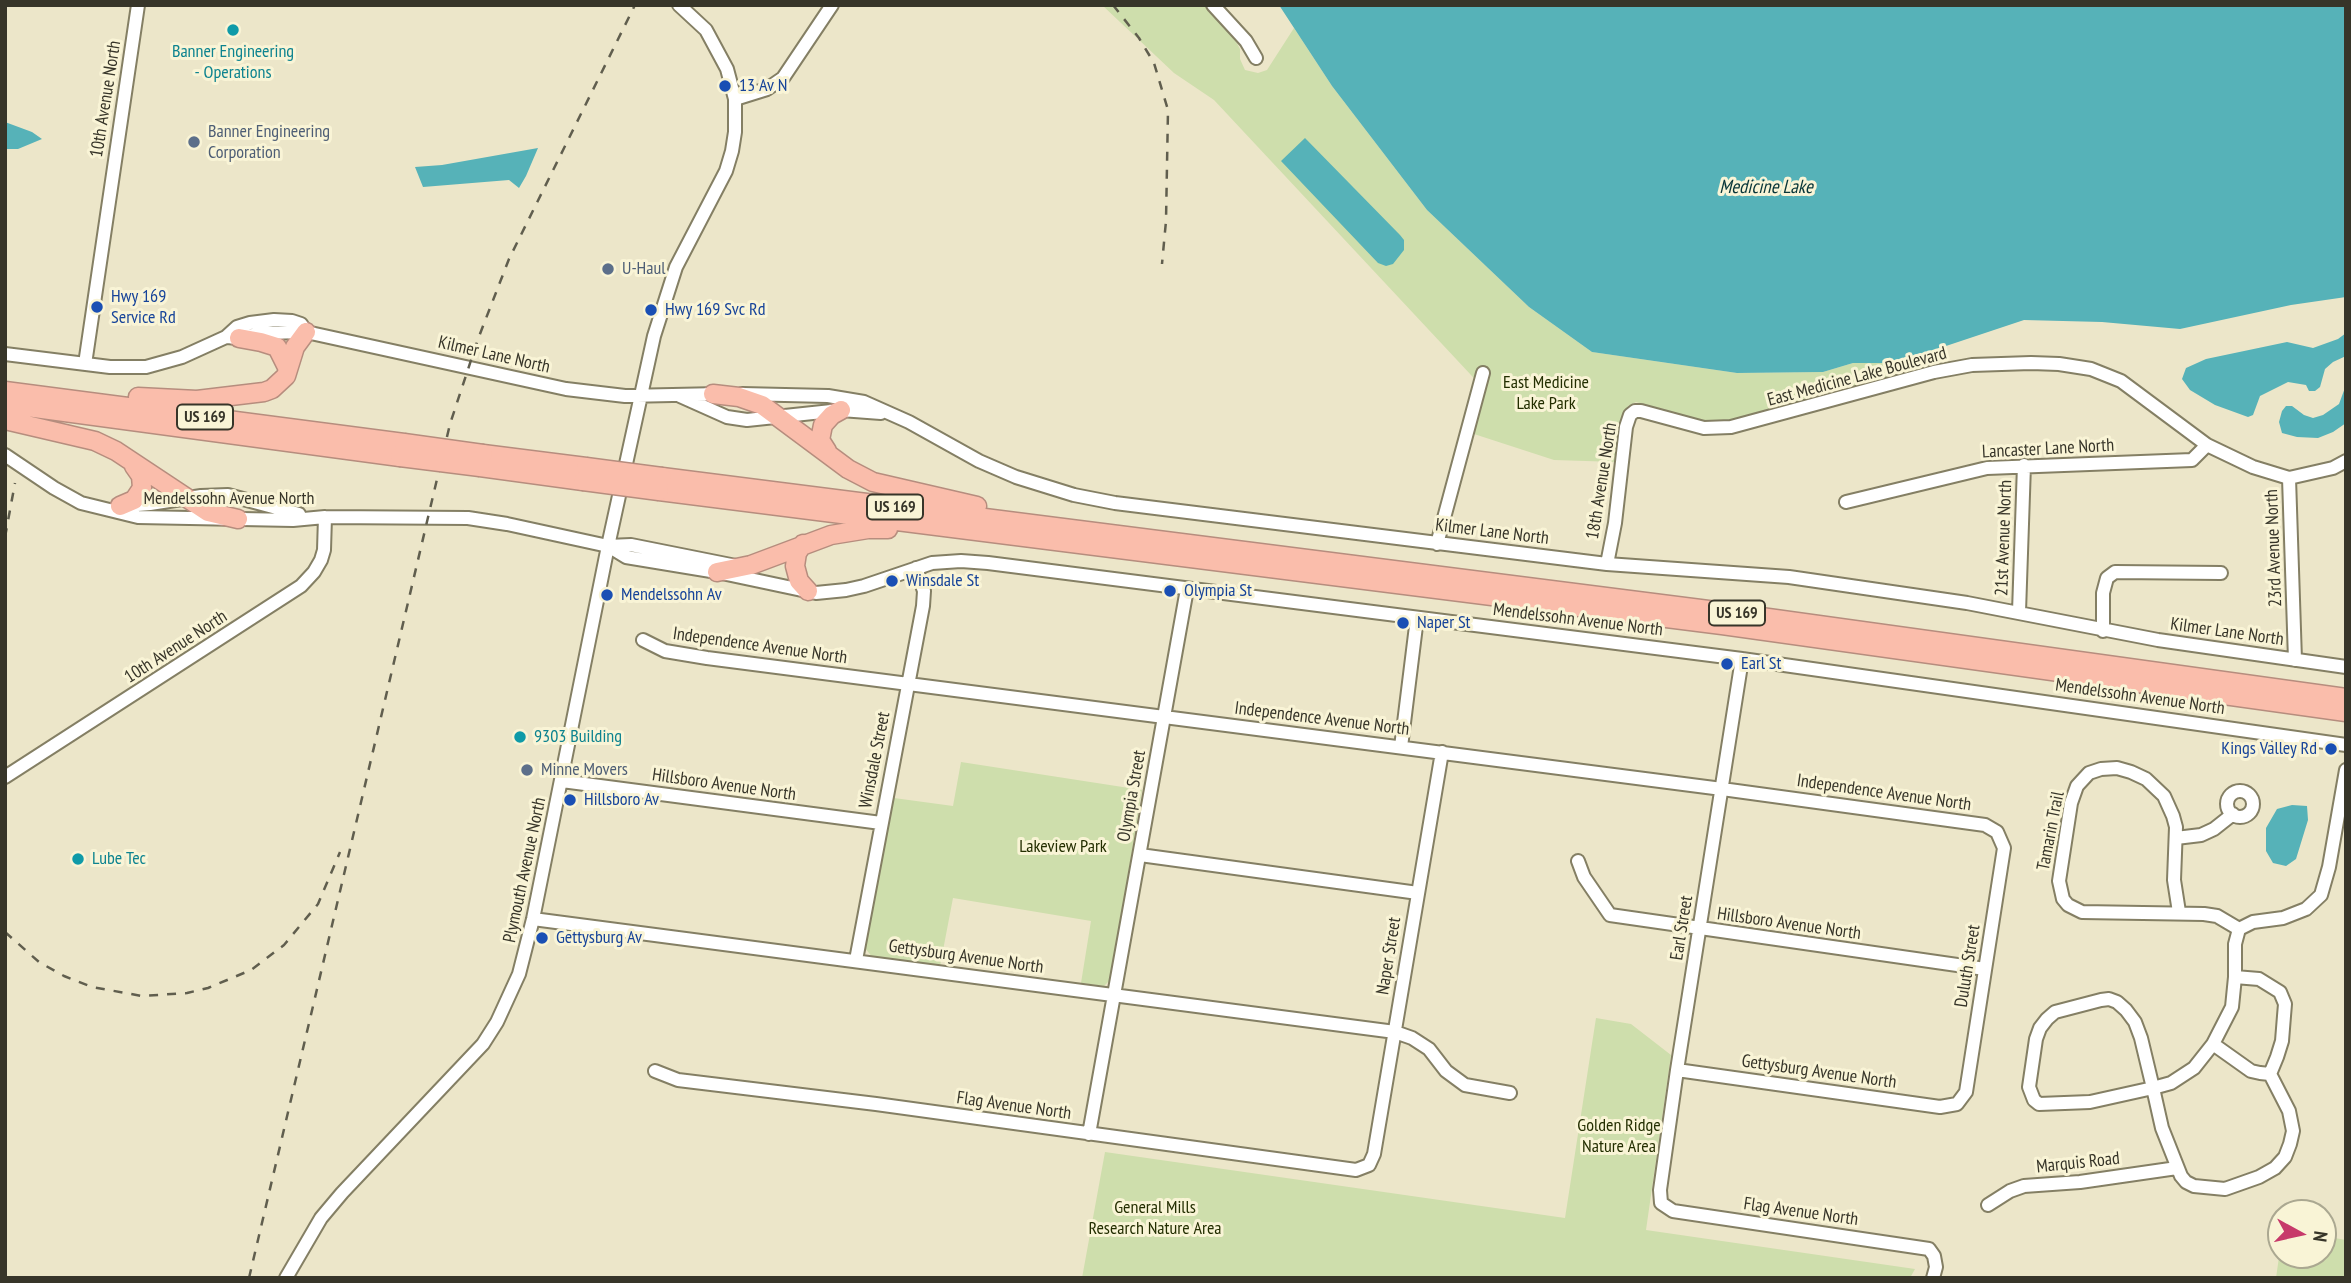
<!DOCTYPE html>
<html>
<head>
<meta charset="utf-8">
<style>
  body { margin:0 }
  #map { position:relative; width:2351px; height:1283px; overflow:hidden; background:#ece6c9; font-family:"PT Sans Narrow",sans-serif }
  canvas { display:block }
  .frame { position:absolute; inset:0; border:7px solid #373529; pointer-events:none }
  .north { position:absolute; left:2267px; top:1199px; width:70px; height:70px; box-sizing:border-box; background:#f9f4d6; border:2px solid #aba891; border-radius:50%; rotate:98deg; font-size:19px; font-weight:700; line-height:28px; text-align:center; color:#373529 }
  .north::after { content:''; display:block; margin:auto; width:24px; height:32px; background:#c73a6a; clip-path:polygon(50% 0,100% 100%,50% 72%,0 100%) }
</style>
</head>
<body>
<div id="map">
<canvas width="2351" height="1283"></canvas>
<div class="frame"></div>
<div class="north">N</div>
</div>
<script>
const g = document.querySelector('canvas').getContext('2d');
g.lineJoin = 'round';
function fillPath(path, color) { g.fillStyle = color; g.fill(path, 'evenodd'); }
const poly = rows => new Path2D(rows.map(r => 'M' + r).join(''));
function strokePath(path, color, width, dash) { g.strokeStyle = color; g.lineWidth = width; g.lineCap = dash ? 'butt' : 'round'; g.setLineDash(dash || []); g.stroke(path); }
function write(font, color, halo, rows, align = 'center') {
  g.font = font + ' "PT Sans Narrow",sans-serif'; g.lineWidth = 6; g.setLineDash([]); g.textBaseline = 'middle'; g.strokeStyle = halo; g.fillStyle = color; for (const [text, x, y, turn = 0] of rows) {
    g.save(); g.translate(x, y); g.rotate((+turn || 0) * Math.PI / 180); g.textAlign = isNaN(turn) ? turn : align; if (halo) g.strokeText(text, 0, 0); g.fillText(text, 0, 0); g.restore();
  }
}
fillPath(poly([
  [1102,5,1206,5,1232,34,1240,49,1240,59,1245,70,1258,73,1267,70,1294,28,1332,86,1427,210,1529,307,1592,352,1737,373,1823,372,1853,363,1895,363,1898,377,1761,415,1732,420,1700,421,1636,402,1628,406,1623,414,1617,462,1554,460,1474,434,1485,390,1214,100,1174,73],
  [961,762,1142,790,1111,979,1104,986,1081,983,1091,921,953,898,940,966,873,958,865,948,894,798,953,806],
  [1596,1018,1631,1024,1671,1055,1646,1230,1915,1269,1910,1278,1082,1278,1105,1152,1565,1218],
  [2323,1236,2346,1240,2346,1278,2276,1278,2281,1243,2281,1255,2323,1255]
]), '#cedeac');
fillPath(poly([
  [1279,5,2346,5,2346,297,2291,305,2180,329,2102,322,2024,320,1895,363,1853,363,1823,372,1737,373,1592,352,1529,307,1427,210,1332,86],
  [5,122,32,132,42,139,18,149,5,149],
  [1305,138,1400,235,1404,240,1404,250,1393,264,1386,266,1378,263,1281,161],
  [538,148,526,176,519,188,509,180,423,187,415,167,442,165],
  [2346,333,2346,356,2333,362,2325,369,2320,387,2315,391,2309,391,2306,385,2288,382,2260,396,2253,415,2248,417,2215,405,2190,390,2182,379,2186,368,2206,359,2287,342,2313,348,2338,339],
  [2346,385,2346,423,2333,432,2318,438,2297,437,2282,433,2279,422,2282,411,2286,406,2292,406,2304,415,2313,418,2323,415,2339,404],
  [2292,805,2307,806,2308,820,2296,859,2286,866,2273,863,2266,851,2266,828,2277,809]
]), '#56b2b8');
const minor = poly([
  [1213,5,1246,41,1256,58],
  [735,99,767,89,783,78,832,5],
  [226,337,239,338,261,333,306,332,566,389,625,396,720,394],
  [5,354,110,367,146,367,182,357,226,337,237,327,250,323,274,320,292,321,301,324,306,332],
  [85,364,138,5],
  [742,394,828,396,864,402,909,422,979,461,1016,477,1074,495,1115,503,1607,564,1789,577,1967,603,2158,640,2346,667],
  [680,396,727,417,747,420,841,410,881,413],
  [5,455,54,488,81,503,138,517,293,520,325,517,468,518,507,524,608,546,631,545,736,566],
  [2289,478,2295,660],
  [1846,502,1987,468,2192,460,2207,445],
  [125,506,150,504,201,496,228,495,299,514],
  [1437,544,1483,373],
  [608,546,626,557,717,572,816,593,846,590,864,586,932,563,961,561,988,563,1742,659,2346,745],
  [1607,564,1615,523,1626,427,1630,415,1635,411,1641,411,1704,428,1731,427,1934,372,1972,365,2031,363,2059,364,2091,369,2121,381,2207,445,2253,467,2289,478,2333,468,2346,461],
  [2019,612,2024,465],
  [2103,631,2103,593,2107,578,2115,572,2221,573],
  [643,640,665,651,707,658,1722,789,1985,825,1997,832,2004,848,1966,1092,1957,1104,1940,1107,1677,1070],
  [1742,659,1677,1070,1660,1190,1661,1203,1673,1211,1929,1249,1934,1256,1936,1267,1933,1278],
  [1401,747,1417,618],
  [5,777,301,586,314,572,321,560,324,550,325,517],
  [562,781,881,823],
  '2227 804a13 13 0 1 1 26 0a13 13 0 1 1-26 0Z',
  [2176,838,2201,835,2214,829,2233,814],
  [1140,855,1418,893],
  [1578,861,1584,877,1610,915,1985,969],
  [2179,912,2174,880,2176,827,2173,816,2164,796,2146,779,2131,772,2117,768,2101,769,2089,773,2077,786,2071,803,2059,881,2063,899,2068,905,2082,912,2204,914,2217,916,2239,929],
  [533,919,1395,1032,1412,1038,1429,1049,1446,1071,1465,1085,1510,1093],
  [856,960,923,606,924,591,916,568],
  [2213,1044,2251,1071,2260,1073,2270,1074,2277,1057,2282,1041,2284,1016,2285,1004,2280,992,2259,979,2235,977],
  [655,1071,678,1080,876,1104,1356,1170,1369,1165,1374,1154,1442,752],
  [2270,1074,2289,1111,2293,1131,2290,1144,2285,1157,2275,1168,2259,1177,2225,1189,2194,1186,2186,1182,2181,1176,2162,1128,2153,1088,2141,1038,2135,1022,2126,1010,2117,1002,2109,999,2101,1000,2055,1012,2047,1019,2040,1028,2036,1039,2029,1087,2034,1100,2039,1104,2090,1102,2153,1088,2171,1083,2194,1068,2213,1044,2232,1007,2235,977,2235,944,2239,929,2253,922,2283,918,2306,909,2321,895,2329,867,2346,770],
  [1089,1134,1187,589],
  [1988,1205,2010,1191,2024,1186,2080,1182,2177,1168],
  [286,1278,321,1218,342,1193,483,1044,497,1022,519,974,533,919,608,546,654,336,676,267,726,171,732,151,735,132,735,99,727,69,706,30,679,5]
]);
const highway = poly([
  [239,338,261,342,277,347,288,369],
  [5,391,404,443],
  [713,394,739,397,762,405,848,469,873,482,977,506],
  [138,397,197,400,264,392,272,389,286,376,295,347,306,332],
  [5,404,400,457],
  [5,420,95,441,116,451,208,512,238,519],
  [827,451,820,440,823,425,832,415,841,410],
  [483,454,586,467],
  [480,467,583,481],
  [662,477,1732,613,2346,698],
  [659,491,1722,625,2346,712],
  [120,506,134,500,142,488,141,476,134,466],
  [803,544,797,553,795,566,799,581,808,591],
  [717,572,751,565,831,535,868,529,888,529]
]);
strokePath(minor, '#847f64', 16);
strokePath(highway, '#b68d7e', 21);
strokePath(minor, '#fff', 12);
strokePath(highway, '#fabdab', 18);
strokePath(poly([
  [1113,5,1139,38,1154,63,1168,110,1166,221,1162,264],
  [5,537,15,483],
  [5,932,39,962,64,976,92,987,142,996,187,993,208,988,251,970,284,945,318,904,340,852],
  [249,1278,450,424,478,339,509,259,635,5]
]), '#605e4e', 2.5, [9, 9]);
const highwayBridge = poly([
  [404,443,483,454],
  [400,457,480,467],
  [586,467,662,477],
  [583,481,659,491]
]);
strokePath(highwayBridge, '#b68d7e', 21, []);
strokePath(highwayBridge, '#fabdab', 18);
for (const [x, y, r, color] of [
  [233,30,7,"#0f9aa8"],
  [725,86,7,"#1a4fb4"],
  [194,142,7,"#5c6f8a"],
  [608,269,7,"#5c6f8a"],
  [97,307,7,"#1a4fb4"],
  [651,310,7,"#1a4fb4"],
  [892,581,7,"#1a4fb4"],
  [1170,591,7,"#1a4fb4"],
  [607,595,7,"#1a4fb4"],
  [1403,623,7,"#1a4fb4"],
  [1727,664,7,"#1a4fb4"],
  [520,737,7,"#0f9aa8"],
  [2331,749,7,"#1a4fb4"],
  [527,770,7,"#5c6f8a"],
  [570,800,7,"#1a4fb4"],
  [78,859,7,"#0f9aa8"],
  [542,938,7,"#1a4fb4"]
]) { const dot = new Path2D(); dot.arc(x, y, r, 0, 2 * Math.PI); g.fillStyle = color; g.fill(dot); strokePath(dot, '#f9f4d6', 2.5); }
for (const [x, y, w] of [
  [205,417,56],
  [895,507,56],
  [1737,613,56]
]) { const box = new Path2D(); box.roundRect(x - w / 2, y - 12.5, w, 25, 5); g.fillStyle = '#f9f4d6'; g.fill(box); strokePath(box, '#373529', 2); }
write('bold 16px', '#373529', null, [
  ["US 169",205,417],
  ["US 169",895,507],
  ["US 169",1737,613]
]);
write('18px', '#0d838f', '#f9f4d6', [
  ["Banner Engineering",233,52,"center"],
  ["- Operations",233,73,"center"],
  ["9303 Building",534,737],
  ["Lube Tec",92,859]
], 'left');
write('18px', '#164399', '#f9f4d6', [
  ["13 Av N",739,86],
  ["Hwy 169",111,297],
  ["Service Rd",111,318],
  ["Hwy 169 Svc Rd",665,310],
  ["Winsdale St",906,581],
  ["Olympia St",1184,591],
  ["Mendelssohn Av",621,595],
  ["Naper St",1417,623],
  ["Earl St",1741,664],
  ["Kings Valley Rd",2317,749,"right"],
  ["Hillsboro Av",584,800],
  ["Gettysburg Av",556,938]
], 'left');
write('18px', '#373529', '#f9f4d6', [
  ["10th Avenue North",106,99,-81],
  ["Kilmer Lane North",494,355,13],
  ["East Medicine Lake Boulevard",1857,377,-15],
  ["Lancaster Lane North",2048,449,-3],
  ["18th Avenue North",1602,481,-81],
  ["Mendelssohn Avenue North",229,499],
  ["Kilmer Lane North",1492,532,7],
  ["21st Avenue North",2004,538,-88],
  ["23rd Avenue North",2274,548,-92],
  ["Mendelssohn Avenue North",1578,620,7],
  ["Kilmer Lane North",2227,632,8],
  ["Independence Avenue North",760,646,8],
  ["10th Avenue North",176,647,-33],
  ["Mendelssohn Avenue North",2140,697,8],
  ["Independence Avenue North",1322,719,7],
  ["Winsdale Street",875,760,-79],
  ["Hillsboro Avenue North",724,785,8],
  ["Independence Avenue North",1884,793,8],
  ["Olympia Street",1132,796,-80],
  ["Tamarin Trail",2051,831,-79],
  ["Plymouth Avenue North",525,870,-78],
  ["Hillsboro Avenue North",1789,924,8],
  ["Earl Street",1682,928,-81],
  ["Naper Street",1389,956,-81],
  ["Gettysburg Avenue North",966,957,8],
  ["Duluth Street",1968,966,-81],
  ["Gettysburg Avenue North",1819,1072,8],
  ["Flag Avenue North",1014,1106,8],
  ["Marquis Road",2078,1163,-6],
  ["Flag Avenue North",1801,1212,8]
]);
write('18px', '#4e5e75', '#f9f4d6', [
  ["Banner Engineering",208,132],
  ["Corporation",208,153],
  ["U-Haul",622,269],
  ["Minne Movers",541,770]
], 'left');
write('18px', '#232e00', '#f9f4d6', [
  ["East Medicine",1546,383],
  ["Lake Park",1546,404],
  ["Lakeview Park",1063,847],
  ["Golden Ridge",1619,1126],
  ["Nature Area",1619,1147],
  ["General Mills",1155,1208],
  ["Research Nature Area",1155,1229]
]);
write('italic 19px', '#073538', '#f9f4d6', [
  ["Medicine Lake",1766,188]
]);
</script>
</body>
</html>
